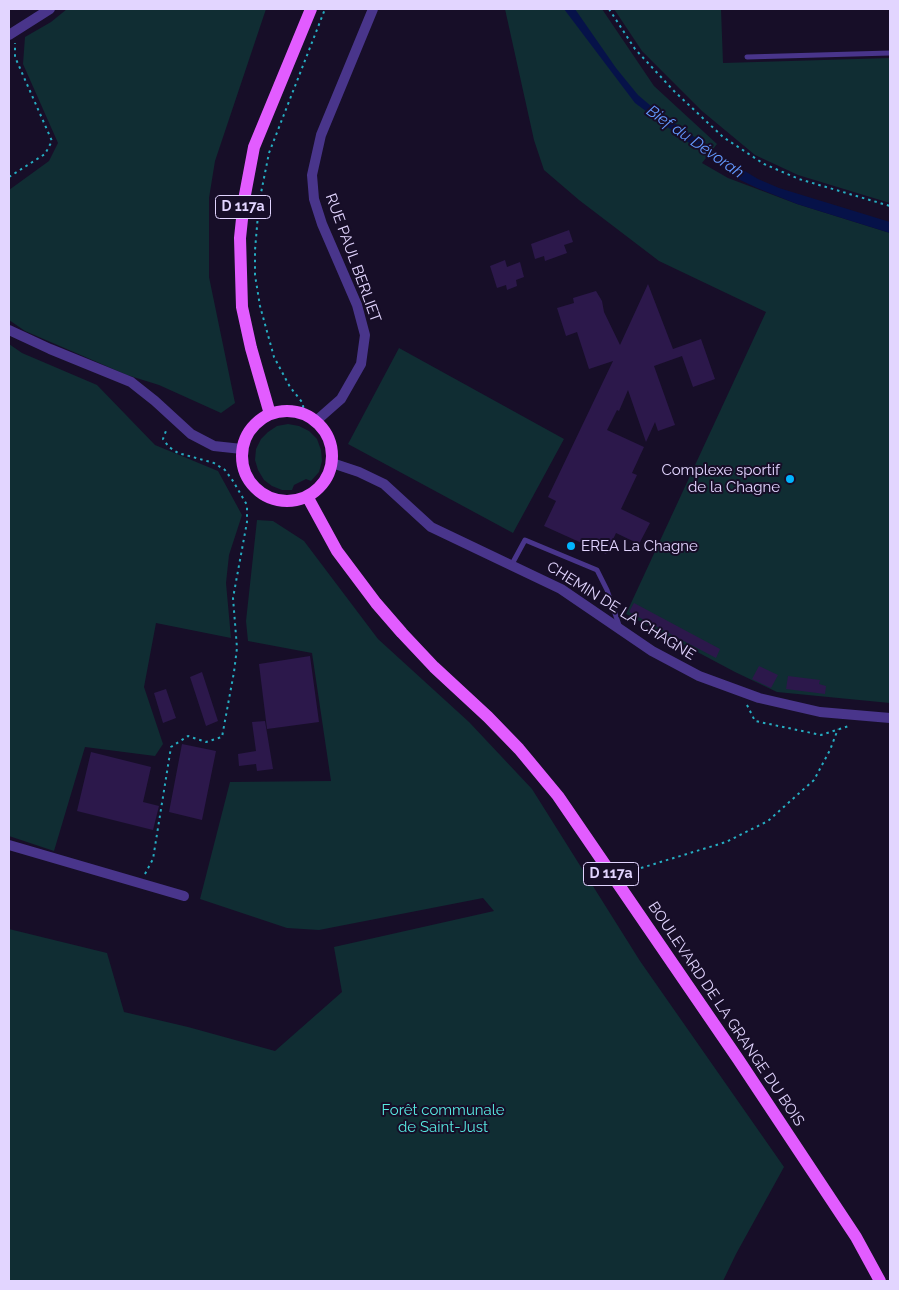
<!DOCTYPE html>
<html>
<head>
<meta charset="utf-8">
<style>
  body { margin:0 }
  #map { position:relative; width:899px; height:1290px; overflow:hidden; background:#170e28; font-family:Raleway,sans-serif }
  canvas { display:block }
  .frame { position:absolute; inset:0; border:10px solid #e2d5ff; pointer-events:none }
</style>
</head>
<body>
<div id="map">
<canvas width="899" height="1290"></canvas>
<div class="frame"></div>
</div>
<script>
const g = document.querySelector('canvas').getContext('2d');
g.lineJoin = 'round';
function fillPath(path, color) { g.fillStyle = color; g.fill(path, 'evenodd'); }
const poly = rows => new Path2D(rows.map(r => 'M' + r).join(''));
function strokePath(path, color, width, dash) { g.strokeStyle = color; g.lineWidth = width; g.lineCap = dash ? 'butt' : 'round'; g.setLineDash(dash || []); g.stroke(path); }
function write(font, color, halo, rows, align = 'center') {
  g.font = font + ' Raleway,sans-serif'; g.lineWidth = 4; g.setLineDash([]); g.textBaseline = 'middle'; g.strokeStyle = halo; g.fillStyle = color; for (const [text, x, y, turn = 0] of rows) {
    g.save(); g.translate(x, y); g.rotate((+turn || 0) * Math.PI / 180); g.textAlign = isNaN(turn) ? turn : align; if (halo) g.strokeText(text, 0, 0); g.fillText(text, 0, 0); g.restore();
  }
}
fillPath(poly([
  [67,9,266,9,215,161,209,198,209,277,235,403,221,413,159,385,127,375,25,331,9,320,9,190,49,161,58,143,23,64,25,37,51,22],
  [505,9,602,9,654,86,717,144,702,163,728,178,797,204,890,233,890,703,777,692,735,672,626,614,766,312,659,261,579,200,544,170,534,140],
  [614,9,721,9,723,63,890,58,890,203,798,175,755,155,702,111,642,51],
  [9,344,22,353,97,385,155,445,218,471,242,515,229,555,226,583,231,638,156,623,144,687,163,744,155,756,85,747,54,851,9,836],
  [399,348,564,439,513,533,348,444],
  [288,424,299,426,309,431,317,439,321,450,322,461,319,472,311,481,306,479,294,485,292,490,282,490,272,486,264,480,258,470,255,460,256,449,261,439,268,432,277,426],
  [257,520,273,521,304,541,378,639,469,722,532,789,640,961,784,1167,736,1254,723,1281,9,1281,9,929,107,953,124,1012,188,1027,275,1051,342,992,334,947,494,911,483,898,319,930,287,928,200,899,230,782,331,781,312,653,248,641,246,621]
]), '#102d33');
fillPath(poly([
  [564,9,575,9,616,68,638,95,651,106,728,161,758,179,779,188,890,222,890,233,797,204,757,188,738,179,635,103]
]), '#061249');
fillPath(poly([
  [569,230,573,242,564,245,567,253,545,261,544,256,535,259,531,244],
  [505,260,507,267,520,262,524,277,516,280,517,286,507,290,506,285,497,288,490,266],
  [648,284,673,349,701,339,715,379,693,387,682,356,654,366,675,425,658,431,655,422,646,442,628,390,619,411,617,410,607,430,644,447,632,473,637,475,621,509,650,523,639,544,616,533,606,554,544,526,556,501,548,497,613,361,589,369,577,332,566,336,557,308,574,303,573,298,596,291,602,301,604,312,620,345],
  [634,603,720,649,716,658,629,612],
  [310,656,319,722,267,729,259,664],
  [759,666,778,675,771,688,752,679],
  [202,672,218,721,206,726,190,677],
  [788,676,820,680,819,684,826,686,825,694,786,689],
  [166,689,176,718,163,723,154,693],
  [265,721,273,769,257,771,256,764,239,766,238,754,256,751,252,722],
  [182,744,216,751,202,820,169,812],
  [91,752,151,767,143,802,159,806,153,830,77,811]
]), '#2c184b');
strokePath(poly([
  [609,9,635,49,674,91,723,137,764,164,799,179,890,206],
  [9,177,45,154,52,141,15,57,15,43],
  [305,414,302,402,290,387,274,357,260,306,255,275,255,250,259,203,269,153,325,9],
  [747,705,755,721,821,735,849,726],
  [641,868,726,842,768,821,814,780,830,750,838,729],
  [145,874,153,859,171,747,188,736,206,742,222,737,234,672,237,648,233,598,247,522,247,505,233,481,225,470,214,463,178,453,169,447,163,439,167,428]
]), '#26adc2', 2, [2.5, 4]);
strokePath(poly([
  [747,57,890,53],
  [512,564,525,540,597,570,607,590,620,628]
]), '#49358b', 5);
strokePath(poly([
  [9,35,50,9],
  [9,330,50,349,131,382,155,401,191,434,214,446,242,449],
  [316,421,341,399,361,364,365,335,357,305,322,224,314,199,312,175,321,135,373,9],
  [332,463,359,472,384,484,431,527,561,589,652,651,699,676,759,698,820,712,890,718],
  [9,845,184,896]
]), '#49358b', 10);
strokePath(poly([
  '242 456a45 45 0 1 1 90 0a45 45 0 1 1-90 0Z',
  [270,414,251,348,242,307,240,238,244,200,254,147,311,9],
  [307,496,337,551,376,603,402,633,434,667,488,717,519,749,558,796,738,1059,856,1237,880,1281]
]), '#e25cff', 12);
for (const [x, y, r, color] of [
  [790,479,5,"#01b4ff"],
  [571,546,5,"#01b4ff"]
]) { const dot = new Path2D(); dot.arc(x, y, r, 0, 2 * Math.PI); g.fillStyle = color; g.fill(dot); strokePath(dot, '#170e28', 2); }
for (const [x, y, w] of [
  [243,207,55],
  [611,874,55]
]) { const box = new Path2D(); box.roundRect(x - w / 2, y - 11.5, w, 23, 4); g.fillStyle = '#170e28'; g.fill(box); strokePath(box, '#e2d5ff', 1); }
write('bold 14px', '#e2d5ff', null, [
  ["D 117a",243,207],
  ["D 117a",611,874]
]);
write('15px', '#e2d5ff', '#170e28', [
  ["RUE PAUL BERLIET",353,258,70],
  ["CHEMIN DE LA CHAGNE",621,611,32],
  ["BOULEVARD DE LA GRANGE DU BOIS",726,1014,56]
]);
write('15px', '#e2d5ff', '#170e28', [
  ["Complexe sportif",780,470],
  ["de la Chagne",780,487],
  ["EREA La Chagne",581,546,"left"]
], 'right');
write('15px', '#57e9e1', '#170e28', [
  ["Forêt communale",443,1110],
  ["de Saint-Just",443,1127]
]);
write('italic 16px', '#6399ff', '#170e28', [
  ["Bief du Dévorah",695,142,35]
]);
</script>
</body>
</html>
